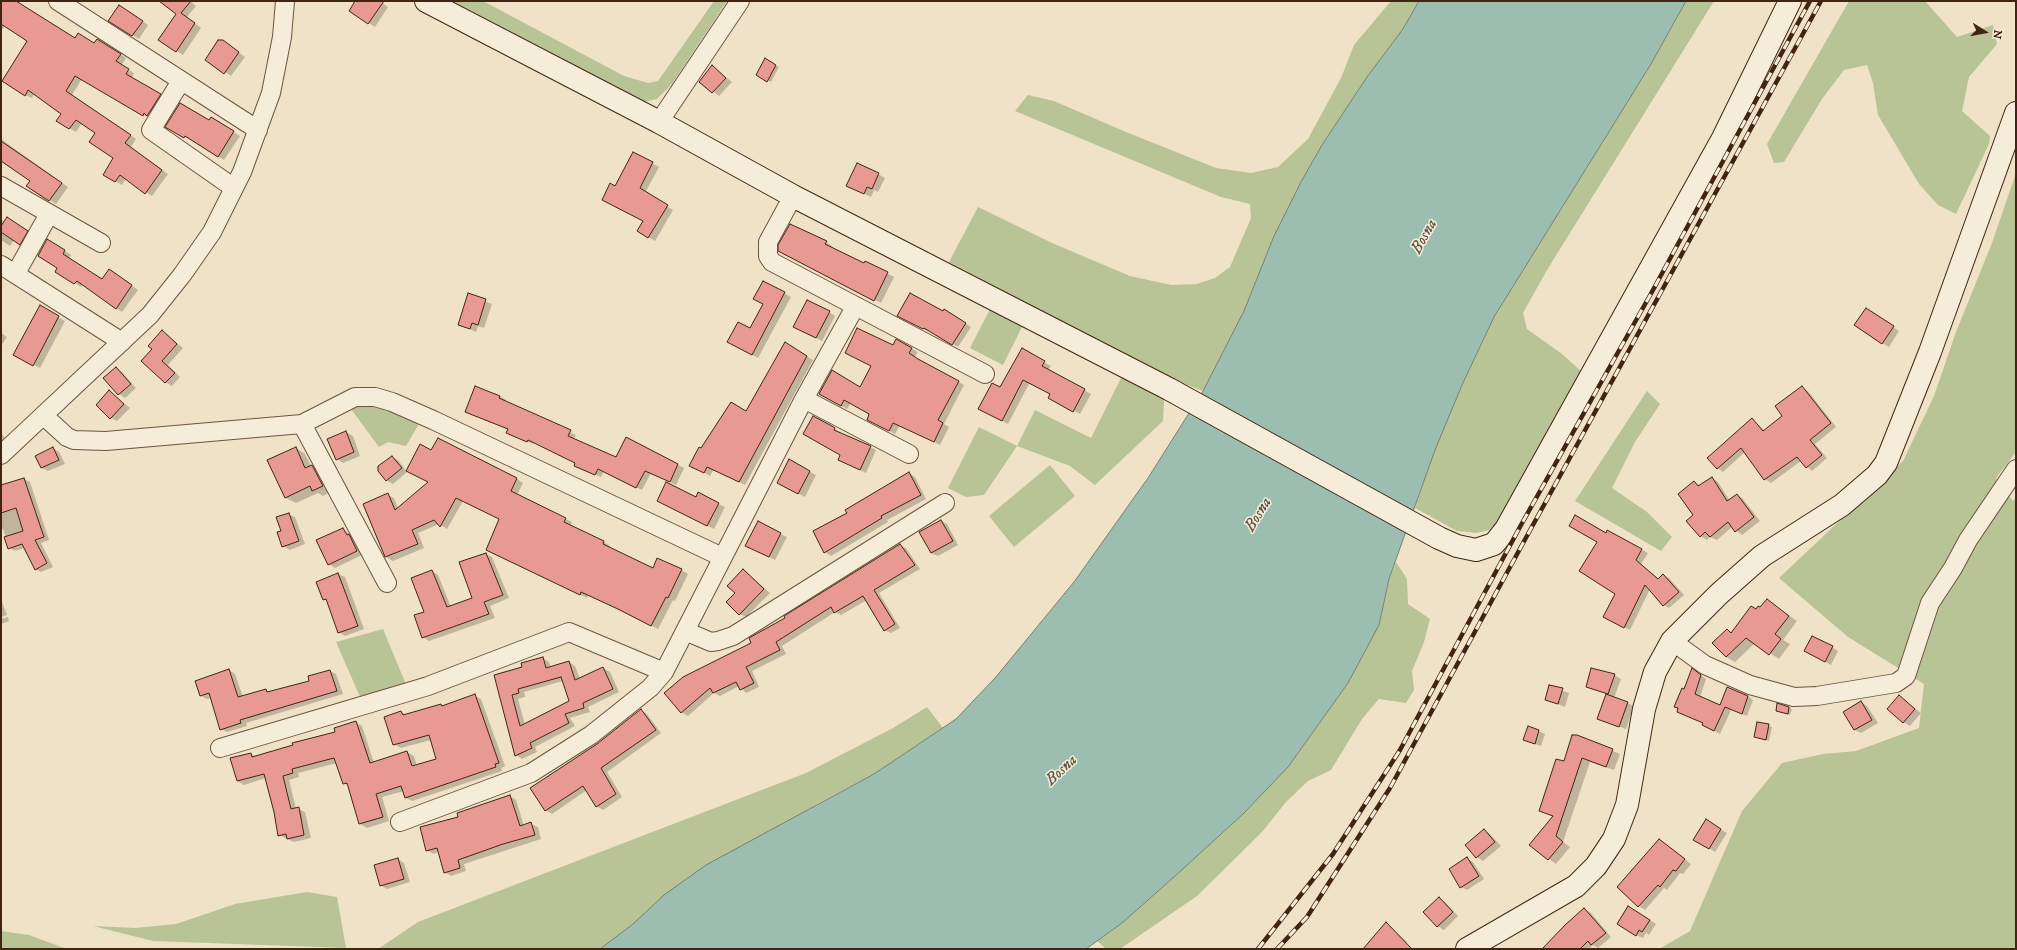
<!DOCTYPE html>
<html>
<head>
<meta charset="utf-8">
<style>
  body { margin:0 }
  #map { position:relative; width:2017px; height:950px; overflow:hidden; background:#f0e2c6; font-family:"IM FELL DW Pica",serif }
  canvas { display:block }
  .frame { position:absolute; inset:0; border:2px solid #422413; pointer-events:none }
  .north { position:absolute; left:1965px; top:12px; width:40px; height:40px; -webkit-text-stroke:3px #f5ecda; paint-order:stroke; rotate:101deg; font-size:11px; font-weight:700; line-height:16px; text-align:center; color:#422413 }
  .north::after { content:''; display:block; margin:auto; width:14px; height:18px; background:#422413; clip-path:polygon(50% 0,100% 100%,50% 72%,0 100%) }
</style>
</head>
<body>
<div id="map">
<canvas width="2017" height="950"></canvas>
<div class="frame"></div>
<div class="north">N</div>
</div>
<script>
const g = document.querySelector('canvas').getContext('2d');
g.lineJoin = 'round';
function fillPath(path, color) { g.fillStyle = color; g.fill(path, 'evenodd'); }
const poly = rows => new Path2D(rows.map(r => 'M' + r).join(''));
function strokePath(path, color, width, dash) { g.strokeStyle = color; g.lineWidth = width; g.lineCap = dash ? 'butt' : 'round'; g.setLineDash(dash || []); g.stroke(path); }
function write(font, color, halo, rows, align = 'center') {
  g.font = font + ' "IM FELL DW Pica",serif'; g.lineWidth = 3; g.setLineDash([]); g.textBaseline = 'middle'; g.strokeStyle = halo; g.fillStyle = color; for (const [text, x, y, turn = 0] of rows) {
    g.save(); g.translate(x, y); g.rotate((+turn || 0) * Math.PI / 180); g.textAlign = isNaN(turn) ? turn : align; if (halo) g.strokeText(text, 0, 0); g.fillText(text, 0, 0); g.restore();
  }
}
fillPath(poly([
  [450,1,483,1,624,76,648,83,658,81,714,1,727,1,672,84,657,99,643,102],
  [1391,1,1419,1,1403,29,1367,77,1322,145,1301,182,1274,236,1244,311,1203,391,1164,376,949,262,978,207,1052,243,1130,276,1171,285,1197,284,1215,278,1230,267,1251,218,1250,204,1221,197,1015,111,1028,95,1054,101,1126,132,1216,168,1251,173,1278,167,1308,139,1341,78,1354,45],
  [1686,1,1714,1,1547,270,1523,313,1527,329,1562,354,1581,371,1504,517,1489,530,1476,533,1457,531,1415,508,1435,449,1462,385,1494,317,1651,64],
  [1849,1,1925,1,1957,37,1993,25,1997,44,1969,77,1962,111,1990,136,1989,144,1956,214,1938,205,1919,184,1878,115,1873,83,1867,65,1844,70,1822,99,1784,162,1774,163,1767,144],
  [2016,173,2016,452,1996,478,2013,501,2016,497,2016,949,1659,949,1690,931,1742,811,1782,763,1823,754,1856,751,1919,728,1924,684,1848,637,1779,578,1903,461,1934,396,1956,332,1992,243],
  [990,309,1024,323,1003,365,970,348],
  [1123,374,1164,400,1163,421,1095,485,1070,466,1017,446,984,495,966,497,948,488,979,427,1017,446,1035,410,1091,438],
  [1647,391,1660,404,1635,442,1612,488,1647,512,1672,537,1661,551,1575,501],
  [381,404,420,422,406,446,388,442,379,447,348,405],
  [1050,465,1075,496,1014,547,989,516],
  [1396,562,1407,579,1408,604,1430,619,1424,642,1412,671,1414,690,1406,703,1379,699,1362,719,1331,770,1308,781,1286,802,1262,832,1197,896,1120,949,1106,949,1097,941,1122,923,1174,877,1243,814,1288,767,1348,683,1379,625,1389,580],
  [383,629,407,687,361,699,336,642],
  [927,707,943,728,874,774,817,804,633,924,600,949,378,949,418,922,806,773,893,728],
  [307,892,337,897,346,948,153,941,93,926,135,928,176,924,235,904],
  [1,931,29,935,67,949,1,949]
]), '#b8c396');
const water = poly([
  [1419,1,1686,1,1651,64,1494,317,1462,385,1435,450,1389,579,1379,625,1348,683,1288,767,1243,814,1174,877,1122,923,1086,949,600,949,633,924,664,895,706,865,874,774,916,746,956,719,995,678,1074,582,1148,478,1203,391,1244,311,1274,236,1301,182,1322,145,1367,77,1403,29,1419,1]
]);
fillPath(water, '#9bbeb0');
strokePath(water, '#778071', 1);
fillPath(poly([
  [1,1,16,1,76,39,94,44,103,43,126,58,121,66,134,73,132,78,166,98,149,118,82,79,72,95,136,139,131,147,168,174,152,196,126,178,122,185,104,175,115,157,97,133,82,123,76,132,69,128,62,114,34,94,32,98,25,95,29,41,5,26,1,31],
  [162,1,190,1,196,6,187,17,201,28,183,55,160,40,177,14],
  [357,1,380,1,388,7,375,27,350,11],
  [126,10,148,25,139,39,110,21],
  [220,39,245,57,231,76,206,59],
  [765,60,779,67,771,82,757,75],
  [712,66,732,82,719,96,700,81],
  [209,121,217,122,240,136,224,160,167,126],
  [1,139,68,187,56,204,28,186,31,181,1,160],
  [633,153,659,167,645,193,673,210,655,241,638,231,644,221,616,188],
  [878,174,885,178,878,192,874,190,871,197,854,189],
  [1,220,5,222,13,222,33,235,26,247,14,240,10,246,1,240],
  [826,242,832,246,831,248,864,264,865,262,894,277,881,303,786,254],
  [54,244,71,255,69,258,102,280,110,270,138,290,122,312,83,284,81,287,56,271,58,268],
  [784,293,791,297,758,358,729,342,751,330],
  [468,295,492,304,484,328,478,326,476,332,459,324],
  [40,307,65,321,40,368,21,358],
  [829,312,835,316,822,341,800,330],
  [1873,313,1899,331,1889,347,1882,343],
  [951,314,971,327,958,347,930,331,929,332,904,319],
  [162,331,183,348,168,365,180,377,172,386,165,382,153,349],
  [1,333,7,337,1,346],
  [896,340,918,352,915,357,964,385,944,424,949,427,940,445,900,425,895,434,874,423,871,414,851,403,847,409,820,393,860,388],
  [785,343,813,360,745,485,714,469,710,476,697,469,701,449,747,413],
  [1022,350,1051,366,1048,370,1091,394,1080,414,1049,397,1051,394,1030,382,1008,424,986,412],
  [116,368,122,372,136,388,125,398,119,394],
  [1802,388,1808,391,1836,427,1815,444,1827,458,1812,471,1801,461,1771,483,1765,479,1745,452,1723,472,1718,468,1752,419,1765,431,1783,416],
  [110,392,130,408,117,421,111,418],
  [500,396,506,400,505,402,576,435,573,440,617,458,626,438,684,468,676,485,651,473,642,490,604,471,601,477,581,468,576,463,534,442,533,444,514,436,509,430,466,412],
  [830,425,840,433,876,450,866,473,839,460,841,455],
  [346,432,353,436,360,456,343,463,337,459],
  [1,433,5,438,1,441],
  [53,448,59,452,65,464,48,471,42,468,37,456],
  [296,448,305,454,311,466,322,471,332,491,323,496,318,493,296,503,286,498,268,461],
  [432,452,517,479,523,483,517,495,565,519,572,522,570,526,604,542,610,546,609,548,653,569,681,570,688,574,675,601,673,600,658,629,588,595,587,598,487,550,500,519,463,501,447,529,439,524,418,533,424,548,393,561,386,557,364,504,388,495,394,498,398,508,430,482],
  [392,457,398,460,407,472,393,484,386,480,377,468],
  [789,461,816,475,805,497,784,486],
  [909,473,915,477,926,499,887,520,888,522,831,556,825,552,848,513],
  [1712,478,1718,482,1730,501,1737,495,1743,499,1760,521,1742,535,1732,527,1717,540,1710,537,1707,540,1700,536,1695,515,1694,482,1700,486],
  [24,479,30,482,49,540,41,543,53,567,41,572,35,569,25,548,15,551,9,548,3,529,1,530,1,486],
  [697,498,718,504,725,507,714,529,664,504],
  [288,514,295,517,305,544,290,550,283,546,282,532],
  [941,521,947,524,958,545,938,556,931,553],
  [343,529,355,539,362,555,335,568,329,564],
  [1608,532,1648,553,1641,564,1659,579,1663,575,1669,578,1684,595,1669,608,1664,605,1650,589,1630,630,1610,620,1616,594,1607,535],
  [780,534,787,537,775,560,753,549],
  [900,545,906,548,920,569,879,593,900,628,891,633,885,630,867,600,841,615,835,612,782,646,786,654,752,671,759,687,746,693,739,686,720,696,714,693,688,716,681,712,753,644,787,619],
  [486,554,492,557,509,598,490,606,495,618,429,641,423,637,432,571,438,575,451,607,473,598],
  [744,570,770,593,746,617,740,614,736,593],
  [338,574,345,577,364,629,345,636,339,632,328,602,324,599,317,583],
  [1,599,7,615,1,617],
  [1767,600,1797,621,1783,640,1790,644,1779,659,1755,643,1735,662,1726,657,1727,630,1733,633,1756,610,1761,608],
  [8,617,9,621,1,624,1,619],
  [1832,647,1838,651,1831,665,1811,654],
  [543,658,549,662,551,668,569,662,575,666,580,679,603,668,610,672,619,692,588,707,590,712,570,718,575,726,535,747,537,752,522,759,516,755,495,676,523,668],
  [563,681,570,702,525,725,518,699,525,697,524,692],
  [229,670,235,674,243,697,266,690,270,693,310,682,330,671,336,674,343,694,246,723,247,726,227,732,221,729,211,698,207,699,201,696],
  [1698,673,1706,679,1700,697,1721,706,1728,688,1748,696,1753,700,1747,716,1731,710,1720,734,1709,728,1685,691],
  [1614,675,1621,679,1614,698,1634,706,1626,729,1598,719,1607,694,1587,686],
  [1550,686,1569,693,1565,707,1546,700],
  [475,696,481,699,505,766,501,768,502,771,412,801,406,798,404,791,382,797,389,821,367,828,360,824,349,786,344,783,337,763,298,773,299,777,289,780,296,808,305,812,311,838,294,842,279,835,275,812,266,778,244,785,237,781,251,754,256,757,337,732,355,722,362,726,374,763,407,752,414,756,417,766,437,760,431,740,401,748,394,744,385,717,401,712,407,715,441,705,444,707],
  [1900,697,1921,713,1910,726,1903,722],
  [1861,702,1867,706,1878,723,1861,733,1855,730],
  [1789,707,1792,709,1790,715,1777,711],
  [641,710,647,714,661,733,607,772,622,797,603,810,596,806,587,790,552,814,545,810,597,745],
  [1758,723,1772,727,1769,741,1755,737],
  [1538,731,1545,734,1541,746,1524,740],
  [1573,734,1620,754,1614,770,1590,762,1563,842,1570,847,1556,864,1530,845,1554,817,1540,810,1565,763],
  [510,796,516,800,524,826,531,824,538,827,541,839,464,864,466,871,451,876,445,872,439,852,433,854,427,850,459,817],
  [1706,821,1727,833,1715,852,1695,839],
  [1484,830,1490,834,1501,846,1483,861,1477,857],
  [1665,844,1691,864,1683,874,1680,873,1667,890,1664,888,1645,910,1639,906],
  [1467,858,1473,862,1484,879,1467,890,1461,887],
  [398,859,404,863,410,882,387,889,380,885],
  [1439,899,1445,902,1458,916,1444,930,1437,926],
  [1584,909,1591,913,1611,937,1598,948,1593,945,1589,949,1544,949],
  [1634,910,1656,924,1649,935,1646,933,1643,938,1636,935],
  [1386,923,1407,942,1400,949,1366,949]
]), '#0003');
const building = poly([
  [1,1,16,1,75,38,78,33,94,43,97,39,121,54,116,61,129,69,126,74,161,94,147,116,144,113,143,116,75,76,66,91,131,135,125,143,162,170,145,194,120,175,115,182,103,175,113,158,89,142,95,133,76,120,69,129,56,121,61,114,28,90,25,96,2,81,27,41,1,24,1,1],
  [159,1,191,1,181,13,195,23,176,52,158,40,176,14,159,1],
  [355,1,384,1,368,24,349,11,355,1],
  [119,5,143,21,132,36,108,21,119,5],
  [218,40,223,40,239,52,224,74,205,60,218,40],
  [765,58,776,65,767,82,756,75,765,58],
  [712,65,726,78,712,93,699,82,712,65],
  [180,103,209,120,211,117,234,131,218,157,185,136,184,138,165,127,180,103],
  [1,141,62,183,49,201,26,186,30,181,1,161,1,141],
  [633,152,653,162,640,188,668,205,648,238,637,231,643,221,602,200,610,183,615,186,633,152],
  [857,163,879,173,872,189,867,187,864,194,846,186,857,163],
  [7,217,28,231,20,245,1,232,1,226,7,217],
  [790,224,827,241,825,244,864,263,865,261,888,272,874,301,778,251,778,245,790,224],
  [47,239,65,250,63,254,102,279,109,269,132,285,116,309,77,281,74,284,55,272,57,268,38,256,47,239],
  [763,281,785,292,752,355,727,342,738,322,750,328,763,304,753,299,763,281],
  [468,293,486,299,478,325,472,323,470,329,458,325,468,293],
  [910,293,943,311,944,309,966,323,952,345,924,328,923,329,897,316,910,293],
  [807,300,830,311,816,338,793,327,807,300],
  [40,305,59,316,33,366,13,355,40,305],
  [1866,308,1894,326,1882,344,1854,325,1866,308],
  [857,328,893,345,896,339,912,348,909,353,918,359,959,381,938,420,943,423,934,442,893,423,889,431,867,420,869,414,844,400,841,406,819,394,832,370,860,387,871,366,845,353,857,328],
  [162,330,177,344,162,361,175,373,165,383,141,361,152,349,148,346,162,330],
  [785,342,807,356,739,482,707,467,704,473,689,466,699,447,701,448,731,402,746,411,785,342],
  [1022,348,1045,361,1042,366,1085,389,1073,412,1048,398,1050,394,1023,380,1002,421,978,409,992,383,1000,387,1022,348],
  [116,367,131,384,118,395,103,378,116,367],
  [475,386,500,396,499,398,571,430,568,436,616,457,626,437,678,464,670,482,645,471,636,488,598,469,595,475,574,466,575,463,528,440,527,442,506,433,508,429,465,412,475,386],
  [1802,386,1831,423,1810,440,1822,455,1806,468,1797,457,1764,480,1741,448,1717,469,1707,458,1752,418,1763,431,1782,416,1775,406,1802,386],
  [109,390,124,404,110,419,96,405,109,390],
  [813,416,830,425,835,428,834,430,871,446,860,470,838,460,840,455,803,434,813,416],
  [346,431,354,452,336,460,327,439,346,431],
  [438,438,517,478,511,491,566,518,564,522,604,541,603,544,653,568,657,558,682,569,668,598,666,597,651,626,618,609,581,592,580,595,486,550,499,519,456,498,440,527,434,520,412,530,418,544,385,557,363,504,388,493,395,510,428,482,406,471,420,444,431,450,438,438],
  [53,447,59,460,41,468,35,456,53,447],
  [296,447,305,468,312,465,323,486,312,491,310,486,285,498,267,460,296,447],
  [392,456,402,468,386,481,378,471,378,466,392,456],
  [789,459,810,471,798,494,777,483,789,459],
  [909,472,921,495,881,516,882,518,824,553,813,531,847,513,845,510,909,472],
  [1712,477,1727,501,1737,494,1754,517,1735,532,1728,522,1710,537,1705,532,1700,537,1686,521,1693,515,1678,494,1694,481,1698,486,1712,477],
  [24,478,44,537,35,540,47,563,35,570,22,544,8,549,4,537,23,531,16,508,1,513,1,485,24,478],
  [666,482,696,497,698,492,719,503,707,526,657,501,666,482],
  [289,513,299,541,282,547,277,532,281,531,276,517,289,513],
  [1575,515,1606,533,1607,530,1642,549,1636,560,1658,579,1663,574,1679,592,1663,606,1645,585,1624,628,1603,617,1615,594,1579,571,1597,542,1569,526,1575,515],
  [941,520,953,541,931,553,919,532,941,520],
  [758,521,781,533,769,557,745,546,758,521],
  [343,528,347,535,349,534,357,551,328,565,316,540,343,528],
  [900,544,915,565,874,590,895,624,884,631,863,596,834,613,831,607,776,642,780,650,746,667,754,683,740,690,736,682,713,693,710,688,681,713,664,693,683,677,751,643,749,638,785,618,784,616,900,544],
  [486,553,503,595,484,602,489,614,422,638,414,615,424,612,411,578,432,570,447,607,472,598,459,562,486,553],
  [743,569,764,589,739,615,726,602,735,593,727,586,743,569],
  [338,573,358,626,338,633,326,599,323,600,316,582,338,573],
  [1767,599,1789,616,1775,634,1781,639,1769,655,1746,638,1726,657,1712,643,1727,629,1731,633,1751,606,1756,609,1758,606,1760,607,1767,599],
  [1812,636,1833,646,1825,662,1804,651,1812,636],
  [543,657,546,668,569,661,575,680,603,667,613,689,583,703,584,708,565,714,569,723,530,743,532,748,515,756,494,675,522,667,521,663,543,657],
  [561,677,569,701,520,726,512,695,519,693,518,689,561,677],
  [1591,668,1615,674,1608,694,1586,687,1591,668],
  [1692,668,1701,675,1695,694,1720,705,1727,687,1748,696,1742,714,1725,707,1714,731,1702,725,1703,723,1677,712,1678,708,1674,707,1682,688,1684,689,1692,668],
  [229,669,238,697,266,689,267,692,309,681,308,676,330,670,337,691,240,720,241,723,220,730,209,693,200,696,195,681,229,669],
  [1549,685,1563,688,1558,704,1545,700,1549,685],
  [475,694,499,763,495,764,496,767,405,798,401,786,376,794,383,817,359,824,347,783,343,784,334,758,292,769,293,773,283,776,291,809,299,807,304,835,287,839,286,834,278,836,274,812,264,774,237,781,230,758,251,753,252,757,293,745,292,743,335,732,334,728,356,721,370,763,407,751,412,766,436,759,429,735,393,745,384,717,401,711,403,715,441,704,442,706,475,694],
  [1606,694,1628,702,1619,727,1597,719,1606,694],
  [1899,695,1915,709,1903,723,1887,709,1899,695],
  [1861,701,1872,720,1854,730,1843,712,1861,701],
  [1777,703,1789,707,1788,714,1776,711,1777,703],
  [641,709,656,730,601,768,616,794,596,807,583,786,545,811,530,788,597,744,641,709],
  [1757,722,1769,724,1766,740,1754,737,1757,722],
  [1528,726,1539,730,1535,744,1523,740,1528,726],
  [1572,735,1577,735,1613,749,1606,767,1582,758,1556,836,1563,842,1548,860,1529,845,1553,816,1539,811,1556,759,1564,761,1572,735],
  [510,795,520,826,531,822,535,835,503,844,458,860,460,868,444,873,437,848,426,851,420,827,458,817,457,813,510,795],
  [1706,819,1721,829,1709,849,1693,840,1706,819],
  [1484,829,1495,842,1476,858,1465,845,1484,829],
  [1659,839,1685,859,1676,871,1673,870,1660,887,1658,885,1638,907,1617,887,1659,839],
  [1467,857,1479,876,1460,888,1449,869,1467,857],
  [398,858,404,879,380,886,374,865,398,858],
  [1439,897,1453,912,1437,927,1423,912,1439,897],
  [1628,906,1650,920,1642,932,1639,930,1636,936,1617,924,1628,906],
  [1584,908,1606,933,1591,945,1588,941,1580,949,1542,949,1565,925,1584,908],
  [1386,922,1412,949,1363,949,1386,922]
]);
fillPath(building, '#e89a92');
strokePath(building, '#422413', 1);
const street = poly([
  [58,1,258,130],
  [181,81,151,130,234,188],
  [659,122,740,1],
  [1,186,101,243],
  [793,196,768,242,768,256,772,262,985,374],
  [1,265,122,342],
  [16,273,49,214],
  [804,399,909,454],
  [44,416,67,437,74,440,106,441,302,424,355,397,375,397,392,402,433,420,722,557],
  [302,424,387,583],
  [1,455,150,315,182,275,212,232,242,172,271,93,282,37,285,1],
  [685,631,711,642,718,641,733,636,945,503],
  [1672,641,1705,665,1750,685,1794,697,1817,696,1896,683,1906,676,1930,603,1953,568,1968,540,2016,469],
  [220,748,428,686,569,632,664,672],
  [400,822,531,773,591,735,650,688,664,672,804,399,855,307]
]);
const secondary = poly([
  [426,1,659,122,793,196,1169,389,1439,538,1457,546,1476,550,1494,544,1506,529,1723,138,1790,1],
  [1467,949,1576,886,1596,866,1614,839,1627,805,1644,709,1655,672,1672,641,1719,594,1762,556,1842,505,1877,475,1886,463,1930,352,2016,113]
]);
strokePath(street, '#6e5440', 20);
strokePath(secondary, '#422413', 24);
strokePath(street, '#f5ecda', 18);
strokePath(secondary, '#f5ecda', 22);
const rail = poly([
  [1258,949,1333,854,1400,750,1521,525,1653,290,1810,1],
  [1277,949,1307,917,1390,788,1528,534,1821,1]
]);
strokePath(rail, '#422413', 4.5);
strokePath(rail, '#f5ecda', 3, [9]);
write('italic 16px', '#5d5242', '#f5ecda', [
  ["Bosna",1425,237,-61],
  ["Bosna",1259,515,-58],
  ["Bosna",1062,771,-43]
]);
</script>
</body>
</html>
